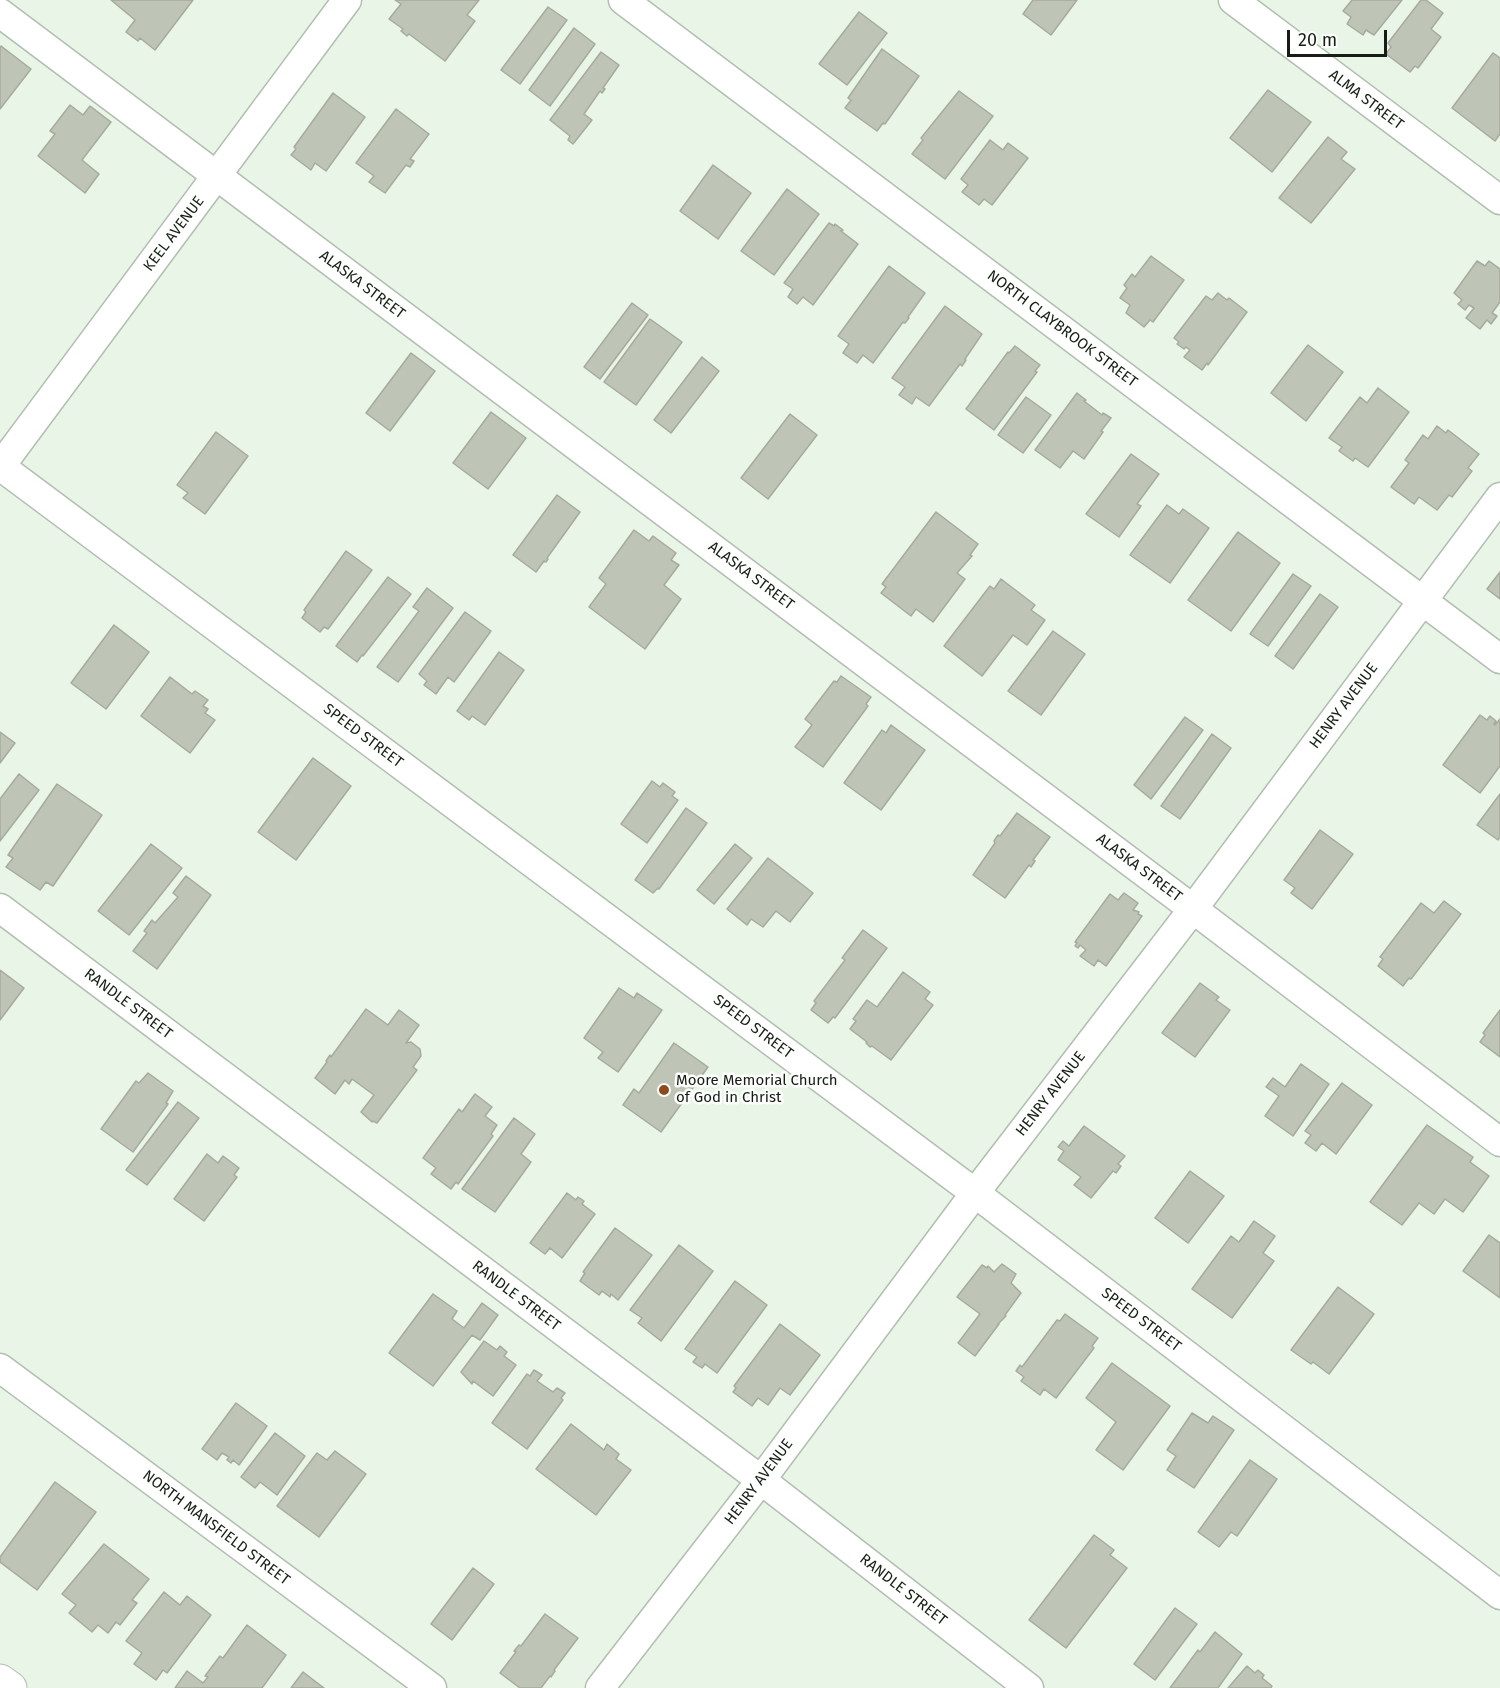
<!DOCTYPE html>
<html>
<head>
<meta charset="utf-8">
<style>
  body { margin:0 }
  #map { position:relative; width:1500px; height:1688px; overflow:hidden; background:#e9f5e7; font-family:"Fira Sans",sans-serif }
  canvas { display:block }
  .scale { position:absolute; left:1287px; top:30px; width:100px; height:27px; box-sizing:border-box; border:3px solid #171c17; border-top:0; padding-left:8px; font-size:18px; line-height:21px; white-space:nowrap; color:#171c17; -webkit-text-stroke:4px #fcfffc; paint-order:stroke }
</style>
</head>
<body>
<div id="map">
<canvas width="1500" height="1688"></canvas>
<div class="scale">20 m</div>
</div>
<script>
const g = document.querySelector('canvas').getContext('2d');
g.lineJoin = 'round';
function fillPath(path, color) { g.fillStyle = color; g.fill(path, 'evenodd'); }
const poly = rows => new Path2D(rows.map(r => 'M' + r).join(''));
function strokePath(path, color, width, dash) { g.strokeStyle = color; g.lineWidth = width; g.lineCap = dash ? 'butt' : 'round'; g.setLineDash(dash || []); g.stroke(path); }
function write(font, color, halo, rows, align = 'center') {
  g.font = font + ' "Fira Sans",sans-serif'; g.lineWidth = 5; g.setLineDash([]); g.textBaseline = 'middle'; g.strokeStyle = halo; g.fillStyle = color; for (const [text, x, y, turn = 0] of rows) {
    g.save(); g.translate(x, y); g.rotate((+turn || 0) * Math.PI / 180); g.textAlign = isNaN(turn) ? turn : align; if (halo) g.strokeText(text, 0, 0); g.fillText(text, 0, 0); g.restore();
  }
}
const building = poly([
  [111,0,193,0,155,50,140,38,138,41,126,32,135,20,111,0],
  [395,0,479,0,467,15,475,21,445,61,409,34,407,36,401,31,403,29,389,19,401,4,395,0],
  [1033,0,1077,0,1051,35,1023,14,1033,0],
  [1352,0,1402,0,1374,35,1366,30,1363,35,1347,24,1351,17,1343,11,1352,0],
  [1421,0,1426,0,1443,13,1431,29,1441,37,1418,68,1415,66,1410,72,1386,54,1391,47,1388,43,1421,0],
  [548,7,567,20,520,84,501,70,548,7],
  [859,12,887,33,847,85,819,64,859,12],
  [574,28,595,44,550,106,529,90,574,28],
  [1,46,31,69,0,109,0,48,1,46],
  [882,49,919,76,885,124,883,123,877,131,845,108,851,100,848,98,882,49],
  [601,52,619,65,603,88,605,89,602,93,600,91,584,114,592,120,573,144,568,140,570,136,550,120,601,52],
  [1493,53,1500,58,1500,134,1495,141,1452,108,1493,53],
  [1268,90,1311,122,1272,172,1230,138,1268,90],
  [959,91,993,116,945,179,912,154,923,140,921,138,959,91],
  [333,93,365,117,326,171,315,163,311,170,291,155,296,149,294,147,333,93],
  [70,105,83,115,90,106,111,122,82,160,99,174,85,193,38,156,55,134,50,131,70,105],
  [396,109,429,134,410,159,414,161,410,167,406,165,385,193,369,182,374,176,356,163,396,109],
  [1328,137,1347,152,1341,159,1355,169,1311,223,1279,198,1328,137],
  [990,140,1003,150,1008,143,1028,158,992,205,984,199,979,205,962,192,968,185,961,179,990,140],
  [713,165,751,193,718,239,680,211,713,165],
  [787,189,819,214,774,275,741,251,787,189],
  [829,223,834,226,835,224,843,230,841,231,858,244,813,305,803,297,797,304,788,297,793,289,784,283,829,223],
  [1151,256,1184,280,1153,322,1150,320,1144,327,1126,313,1130,305,1120,298,1127,288,1124,285,1132,274,1135,277,1151,256],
  [1477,261,1485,266,1489,261,1500,269,1500,302,1492,313,1497,316,1491,324,1487,320,1480,329,1466,318,1474,308,1469,305,1465,310,1458,304,1462,300,1454,293,1477,261],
  [889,266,925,293,908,317,909,318,905,323,903,322,873,363,863,355,857,363,843,353,849,344,838,336,889,266],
  [1218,293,1227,300,1229,298,1247,312,1208,365,1207,363,1202,370,1184,357,1190,350,1186,347,1184,349,1177,344,1179,342,1174,338,1206,296,1212,300,1218,293],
  [632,303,648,315,600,379,584,367,632,303],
  [945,306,982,334,965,359,966,360,962,366,960,364,929,406,916,397,912,404,899,395,905,387,892,378,945,306],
  [650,319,682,342,636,405,604,382,650,319],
  [1308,345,1343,372,1306,421,1271,393,1308,345],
  [1015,346,1040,365,1035,371,1037,372,994,430,966,409,1008,352,1009,353,1015,346],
  [411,353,435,371,390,431,366,413,411,353],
  [702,357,719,371,671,433,654,420,702,357],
  [1378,388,1409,412,1368,467,1355,458,1353,461,1339,451,1342,447,1329,438,1360,397,1367,403,1378,388],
  [1077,393,1086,400,1084,401,1102,415,1103,413,1111,418,1101,431,1103,432,1084,459,1073,451,1060,468,1035,450,1077,393],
  [1026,397,1051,415,1023,453,998,435,1026,397],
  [491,412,526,438,488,489,453,463,491,412],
  [790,414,817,435,768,499,741,478,790,414],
  [1437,426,1446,433,1448,430,1479,454,1468,468,1472,471,1452,497,1449,495,1437,510,1419,497,1414,504,1391,487,1409,463,1405,460,1423,435,1428,439,1437,426],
  [216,432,248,456,205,514,183,498,188,493,177,485,216,432],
  [1131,454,1159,474,1137,504,1141,506,1119,537,1086,514,1131,454],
  [557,495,580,512,547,558,548,559,546,562,544,561,536,572,513,555,557,495],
  [1167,505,1179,514,1183,509,1209,528,1170,583,1130,555,1167,505],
  [936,512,978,544,970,555,972,556,957,573,965,579,933,622,916,609,911,616,881,593,886,587,882,584,936,512],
  [634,530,649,541,653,536,676,553,671,560,679,565,664,585,681,599,645,649,589,607,606,584,599,578,634,530],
  [1238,532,1280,563,1231,631,1188,600,1238,532],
  [346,551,372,570,328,629,324,627,320,632,302,618,306,612,304,610,346,551],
  [1500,572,1500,599,1487,589,1500,572],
  [1293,574,1311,586,1268,646,1250,634,1293,574],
  [388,577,411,594,363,656,362,655,357,662,336,646,388,577],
  [1001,579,1035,605,1031,610,1045,620,1027,645,1013,635,982,676,944,646,990,586,994,589,1001,579],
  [427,588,453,608,398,682,377,667,419,611,413,607,427,588],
  [1320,594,1338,607,1293,669,1275,656,1320,594],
  [465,612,491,631,454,682,448,677,436,694,424,685,427,681,419,674,465,612],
  [114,625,149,652,106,709,71,683,114,625],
  [1053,631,1085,654,1041,715,1008,691,1053,631],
  [499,652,524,670,485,725,472,716,469,720,457,711,499,652],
  [841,676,871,697,866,704,868,706,823,767,795,747,812,725,805,719,834,681,837,682,841,676],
  [170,677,192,694,195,691,208,700,203,706,208,709,205,713,215,720,190,753,141,716,170,677],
  [1480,715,1487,720,1490,716,1496,721,1494,724,1495,725,1500,719,1500,766,1480,793,1443,765,1480,715],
  [1185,717,1203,730,1151,799,1134,785,1185,717],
  [891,725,925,750,881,810,844,783,882,730,886,733,891,725],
  [0,732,15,743,0,763,0,732],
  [1212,734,1231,748,1180,819,1161,806,1212,734],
  [313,758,351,786,296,860,258,832,313,758],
  [19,774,39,790,0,841,0,799,19,774],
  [652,781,660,787,663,783,675,792,672,796,678,800,647,843,621,824,652,781],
  [57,784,102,815,53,886,46,882,40,890,6,867,13,858,8,855,57,784],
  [1500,794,1500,837,1498,840,1477,825,1500,794],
  [686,808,707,823,659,889,658,888,653,893,635,880,686,808],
  [1017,813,1050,837,1033,860,1035,861,1031,867,1029,865,1005,898,973,875,995,843,994,841,998,835,1000,836,1017,813],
  [1320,830,1353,854,1312,909,1291,893,1295,888,1284,880,1320,830],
  [151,844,182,868,129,935,98,911,151,844],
  [735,844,752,858,714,904,697,890,735,844],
  [768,858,813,893,790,922,776,911,763,927,751,919,747,925,727,909,768,858],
  [186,876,211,895,157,969,133,951,147,933,144,931,152,920,155,923,178,897,173,893,186,876],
  [1124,893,1138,903,1133,910,1139,912,1138,914,1142,916,1106,966,1098,960,1094,966,1080,956,1086,950,1080,945,1078,948,1075,946,1077,943,1075,942,1110,894,1118,900,1124,893],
  [1444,901,1461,914,1411,979,1409,978,1403,986,1378,966,1383,959,1380,957,1421,903,1434,913,1444,901],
  [863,930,887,948,835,1018,833,1017,828,1023,811,1010,816,1003,814,1001,845,960,842,958,863,930],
  [0,970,24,988,0,1020,0,970],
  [903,972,930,992,925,999,933,1005,891,1060,872,1046,870,1047,866,1043,867,1042,850,1029,856,1021,853,1019,867,1000,877,1007,903,972],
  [1200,983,1219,997,1216,1000,1230,1010,1195,1057,1162,1033,1200,983],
  [619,988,634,998,637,993,662,1010,618,1072,598,1058,603,1052,584,1038,619,988],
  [366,1009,388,1025,399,1010,419,1025,406,1043,411,1042,420,1049,421,1056,413,1067,417,1070,377,1123,373,1121,372,1122,361,1112,374,1095,352,1079,349,1084,345,1080,335,1094,315,1078,327,1062,326,1061,330,1055,331,1057,366,1009],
  [1500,1010,1500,1057,1480,1042,1485,1035,1483,1033,1500,1010],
  [674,1043,708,1067,661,1132,623,1105,634,1089,639,1093,674,1043],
  [1301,1064,1329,1084,1293,1136,1265,1116,1279,1096,1266,1087,1273,1078,1285,1087,1301,1064],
  [148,1073,173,1091,166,1103,168,1104,133,1152,101,1129,136,1081,139,1083,148,1073],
  [1342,1083,1372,1105,1336,1154,1322,1143,1316,1151,1305,1143,1311,1135,1305,1131,1342,1083],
  [475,1094,492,1107,485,1116,497,1125,491,1134,493,1136,458,1184,456,1182,451,1189,431,1174,436,1168,423,1158,459,1109,462,1112,475,1094],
  [178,1102,199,1118,147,1185,126,1170,178,1102],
  [514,1118,535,1134,521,1154,531,1162,495,1212,462,1189,514,1118],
  [1427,1125,1473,1157,1470,1162,1489,1176,1463,1212,1445,1199,1434,1214,1419,1203,1402,1225,1370,1202,1427,1125],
  [1084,1126,1125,1156,1118,1164,1121,1166,1116,1173,1113,1171,1091,1198,1074,1185,1081,1177,1058,1160,1064,1151,1058,1147,1063,1141,1069,1146,1084,1126],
  [207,1154,218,1163,223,1156,239,1168,234,1175,237,1177,204,1221,174,1199,207,1154],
  [1190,1171,1224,1196,1188,1243,1155,1218,1190,1171],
  [567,1193,576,1200,578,1197,584,1201,582,1204,595,1214,562,1258,550,1248,545,1254,530,1243,567,1193],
  [1254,1221,1275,1236,1263,1253,1274,1261,1232,1318,1192,1289,1231,1236,1239,1242,1254,1221],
  [615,1228,652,1255,618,1300,611,1294,610,1297,602,1291,599,1295,580,1281,585,1273,583,1272,615,1228],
  [1489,1235,1500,1243,1500,1298,1463,1271,1489,1235],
  [679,1245,713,1271,661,1341,638,1323,642,1318,630,1310,679,1245],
  [1002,1264,1016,1274,1011,1283,1021,1293,1005,1315,1006,1316,998,1324,999,1324,975,1356,958,1343,980,1314,957,1297,982,1265,987,1268,988,1266,994,1272,1002,1264],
  [735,1281,767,1305,717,1373,705,1364,702,1368,693,1362,697,1357,685,1349,735,1281],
  [1338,1287,1374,1314,1329,1374,1313,1362,1311,1364,1291,1350,1338,1287],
  [433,1294,457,1311,452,1319,464,1328,482,1303,498,1315,480,1340,472,1335,433,1386,389,1353,433,1294],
  [1065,1314,1098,1338,1092,1346,1094,1348,1056,1398,1044,1389,1040,1395,1021,1381,1024,1377,1016,1371,1020,1365,1022,1367,1057,1320,1060,1321,1065,1314],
  [780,1324,820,1355,790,1395,780,1388,768,1405,758,1398,752,1406,733,1392,736,1388,734,1386,780,1324],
  [484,1341,497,1350,500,1346,507,1352,504,1356,516,1365,493,1396,473,1381,472,1384,461,1372,484,1341],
  [1112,1363,1170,1406,1123,1470,1096,1450,1116,1422,1086,1398,1112,1363],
  [534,1370,542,1375,537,1381,553,1392,557,1388,565,1393,561,1398,563,1400,527,1449,492,1423,527,1374,530,1376,534,1370],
  [236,1403,267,1426,239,1465,233,1460,231,1463,227,1460,229,1457,222,1453,217,1460,202,1449,236,1403],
  [1192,1413,1208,1423,1213,1416,1234,1430,1194,1488,1167,1470,1176,1456,1167,1450,1192,1413],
  [571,1424,604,1450,607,1444,619,1454,616,1459,631,1470,596,1515,536,1469,571,1424],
  [275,1433,305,1456,277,1495,260,1482,255,1488,241,1477,275,1433],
  [335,1451,366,1474,319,1537,277,1506,317,1453,327,1460,335,1451],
  [1250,1460,1277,1479,1237,1536,1231,1532,1219,1547,1198,1532,1250,1460],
  [55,1482,96,1512,37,1590,0,1562,0,1557,55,1482],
  [1094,1535,1114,1550,1110,1555,1127,1568,1066,1648,1029,1620,1094,1535],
  [104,1544,149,1579,132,1600,137,1603,120,1625,116,1622,108,1633,98,1625,92,1632,69,1613,76,1605,62,1594,104,1544],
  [473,1568,494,1584,452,1640,431,1624,473,1568],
  [164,1592,180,1605,187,1596,211,1615,167,1673,163,1670,156,1680,134,1664,142,1653,126,1641,164,1592],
  [1175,1608,1197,1624,1155,1680,1134,1664,1175,1608],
  [545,1614,578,1638,554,1670,555,1671,551,1677,550,1676,541,1688,520,1688,500,1673,516,1652,514,1651,519,1645,521,1646,545,1614],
  [247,1625,286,1655,262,1688,175,1688,187,1671,203,1683,208,1677,205,1676,220,1656,223,1658,247,1625],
  [1215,1632,1242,1654,1218,1688,1170,1688,1198,1650,1200,1652,1215,1632],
  [1247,1666,1255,1673,1258,1670,1264,1675,1262,1678,1272,1686,1271,1688,1228,1688,1247,1666],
  [303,1672,324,1688,291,1688,303,1672]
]);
fillPath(building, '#bfc5b6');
strokePath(building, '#a6ab9d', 1.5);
const street = poly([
  [623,0,1500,659],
  [1233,0,1500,200],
  [0,13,1193,909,1500,1142],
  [0,466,975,1193,1500,1595],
  [0,467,347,0],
  [0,908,761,1480,1029,1688],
  [0,1368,432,1688],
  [600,1688,761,1480,975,1193,1193,909,1500,497]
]);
const secondary = poly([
  [0,1681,10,1688]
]);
strokePath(street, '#b2beb1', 31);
strokePath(secondary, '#b2beb1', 35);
strokePath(street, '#fff', 28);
strokePath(secondary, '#fff', 33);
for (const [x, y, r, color] of [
  [664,1090,6,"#8e4a1e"]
]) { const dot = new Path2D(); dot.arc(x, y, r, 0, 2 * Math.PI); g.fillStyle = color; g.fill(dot); strokePath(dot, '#fcfffc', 2); }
write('15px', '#171c17', '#fcfffc', [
  ["ALMA STREET",1366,100,37],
  ["KEEL AVENUE",174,234,-53],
  ["ALASKA STREET",362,285,37],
  ["NORTH CLAYBROOK STREET",1062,329,37],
  ["ALASKA STREET",751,576,37],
  ["HENRY AVENUE",1344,706,-53],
  ["SPEED STREET",363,736,37],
  ["ALASKA STREET",1139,868,37],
  ["RANDLE STREET",128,1004,37],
  ["SPEED STREET",753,1027,37],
  ["HENRY AVENUE",1051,1094,-52],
  ["RANDLE STREET",516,1296,37],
  ["SPEED STREET",1141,1320,37],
  ["HENRY AVENUE",759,1482,-53],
  ["NORTH MANSFIELD STREET",216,1528,37],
  ["RANDLE STREET",903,1590,38]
]);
write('15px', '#171c17', '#fcfffc', [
  ["Moore Memorial Church",676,1081],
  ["of God in Christ",676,1098]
], 'left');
</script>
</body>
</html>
